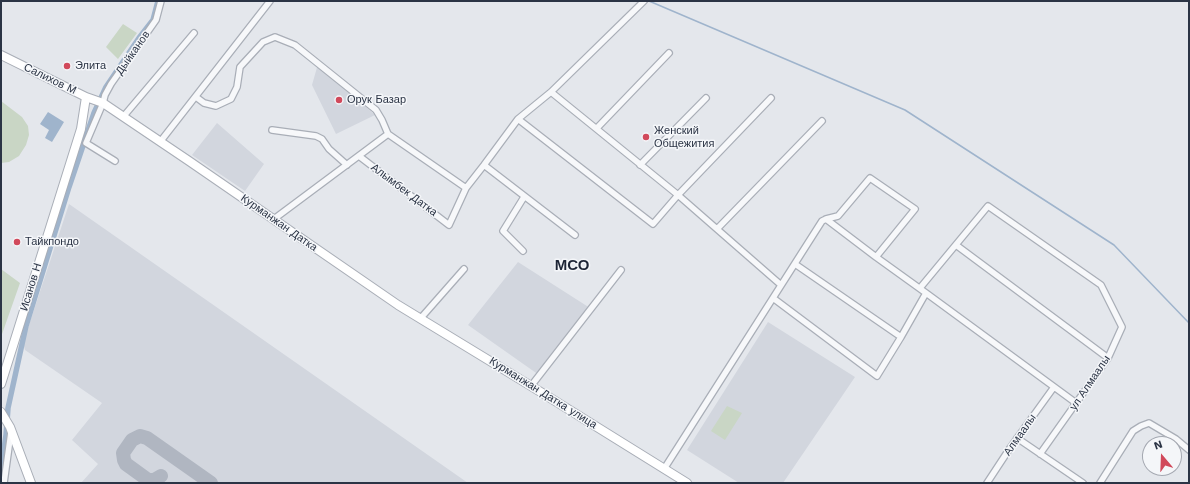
<!DOCTYPE html>
<html>
<head>
<meta charset="utf-8">
<style>
  body { margin:0 }
  #map { position:relative; width:1190px; height:484px; overflow:hidden; background:#e4e7ec; font-family:"Work Sans",sans-serif }
  canvas { display:block }
  .frame { position:absolute; inset:0; border:2px solid #2b3445; pointer-events:none }
  .north { position:absolute; left:1142px; top:436px; width:40px; height:40px; box-sizing:border-box; background:#f4f6f9; border:1px solid #a4a8b1; border-radius:50%; rotate:341deg; font-size:11px; font-weight:700; line-height:16px; text-align:center; color:#2b3445 }
  .north::after { content:''; display:block; margin:auto; width:14px; height:18px; background:#d1495b; clip-path:polygon(50% 0,100% 100%,50% 72%,0 100%) }
</style>
</head>
<body>
<div id="map">
<canvas width="1190" height="484"></canvas>
<div class="frame"></div>
<div class="north">N</div>
</div>
<script>
const g = document.querySelector('canvas').getContext('2d');
g.lineJoin = 'round';
function fillPath(path, color) { g.fillStyle = color; g.fill(path, 'evenodd'); }
const poly = rows => new Path2D(rows.map(r => 'M' + r).join(''));
function strokePath(path, color, width, dash) { g.strokeStyle = color; g.lineWidth = width; g.lineCap = dash ? 'butt' : 'round'; g.setLineDash(dash || []); g.stroke(path); }
function write(font, color, halo, rows, align = 'center') {
  g.font = font + ' "Work Sans",sans-serif'; g.lineWidth = 3; g.setLineDash([]); g.textBaseline = 'middle'; g.strokeStyle = halo; g.fillStyle = color; for (const [text, x, y, turn = 0] of rows) {
    g.save(); g.translate(x, y); g.rotate((+turn || 0) * Math.PI / 180); g.textAlign = isNaN(turn) ? turn : align; if (halo) g.strokeText(text, 0, 0); g.fillText(text, 0, 0); g.restore();
  }
}
fillPath(poly([
  [318,64,375,115,336,134,312,85],
  [217,123,264,164,245,191,192,155],
  [69,204,468,483,81,483,98,464,72,440,102,403,25,350,23,343],
  [518,262,590,308,539,375,468,325],
  [768,322,855,377,783,483,739,483,687,450]
]), '#d2d6de');
fillPath(poly([
  [123,24,137,33,118,59,106,47],
  [1,101,22,117,28,126,29,135,26,145,19,156,9,162,1,163],
  [1,269,20,283,1,337],
  [727,406,742,413,725,440,711,431]
]), '#c9d6c5');
fillPath(poly([
  [48,112,64,122,52,142,45,138,49,130,40,124]
]), '#9fb4cc');
strokePath(poly([
  [649,1,905,110,1114,245,1189,323]
]), '#9fb4cc', 1.5);
strokePath(poly([
  [1,471,6,435,8,408,26,326,69,187,94,113,106,87,139,38,153,20,158,1]
]), '#9fb4cc', 5.5);
strokePath(poly([
  [161,476,154,480,148,480,126,464,124,460,123,453,132,440,140,436,147,438,211,483]
]), '#b0b6c1', 14);
const street = poly([
  [551,92,678,195,781,285],
  [196,97,204,103,216,106,231,99,237,87,240,67,263,42,275,37,295,45,376,110,382,120,388,134],
  [123,117,194,33],
  [518,119,653,224,678,195,771,98],
  [597,128,669,53],
  [272,130,316,136,322,139,329,149,347,165],
  [388,134,466,188],
  [160,142,270,1],
  [359,156,449,225,466,188,484,165,518,119,551,92,644,1],
  [115,161,86,143,103,103,105,95,111,84,156,20,161,1],
  [484,165,575,235],
  [640,165,706,98],
  [274,219,388,134],
  [717,229,822,121],
  [956,245,1108,358],
  [523,251,503,231,524,197],
  [876,257,915,209,870,178,838,216,826,219,876,257,926,293,1076,403],
  [795,264,901,337,926,293],
  [920,288,988,206,1101,285,1122,327,1108,358,1040,454],
  [773,298,877,376,901,337],
  [420,319,464,269],
  [531,386,621,270],
  [1017,438,1083,483],
  [664,469,822,221,826,219],
  [4,483,11,432],
  [987,483,1010,448,1054,387],
  [1100,483,1133,431,1141,426,1149,423,1176,439,1189,450]
]);
const secondary = poly([
  [1,55,86,97,103,103,189,161,398,305,531,386,687,483],
  [1,384,81,129,86,97],
  [1,412,10,427,31,483]
]);
strokePath(street, '#a9aeb7', 8);
strokePath(secondary, '#a9aeb7', 10);
strokePath(street, '#f7f8fa', 5.5);
strokePath(secondary, '#fff', 8);
for (const [x, y, r, color] of [
  [67,66,4,"#d1495b"],
  [339,100,4,"#d1495b"],
  [646,137,4,"#d1495b"],
  [17,242,4,"#d1495b"]
]) { const dot = new Path2D(); dot.arc(x, y, r, 0, 2 * Math.PI); g.fillStyle = color; g.fill(dot); strokePath(dot, '#f4f6f9', 1.5); }
write('11px', '#2b3445', '#f4f6f9', [
  ["Дыйканов",133,53,-55],
  ["Салихов М",50,79,26],
  ["Алымбек Датка",404,190,37],
  ["Курманжан Датка",279,223,35],
  ["Исанов Н",31,287,-73],
  ["ул Алмаалы",1090,383,-56],
  ["Курманжан Датка улица",543,393,32],
  ["Алмаалы",1020,435,-55]
]);
write('11px', '#2b3445', '#f4f6f9', [
  ["Элита",75,66],
  ["Орук Базар",347,100],
  ["Женский",654,131],
  ["Общежития",654,144],
  ["Тайкпондо",25,242]
], 'left');
write('bold 15px', '#1d2536', '#f4f6f9', [
  ["МСО",572,266]
]);
</script>
</body>
</html>
